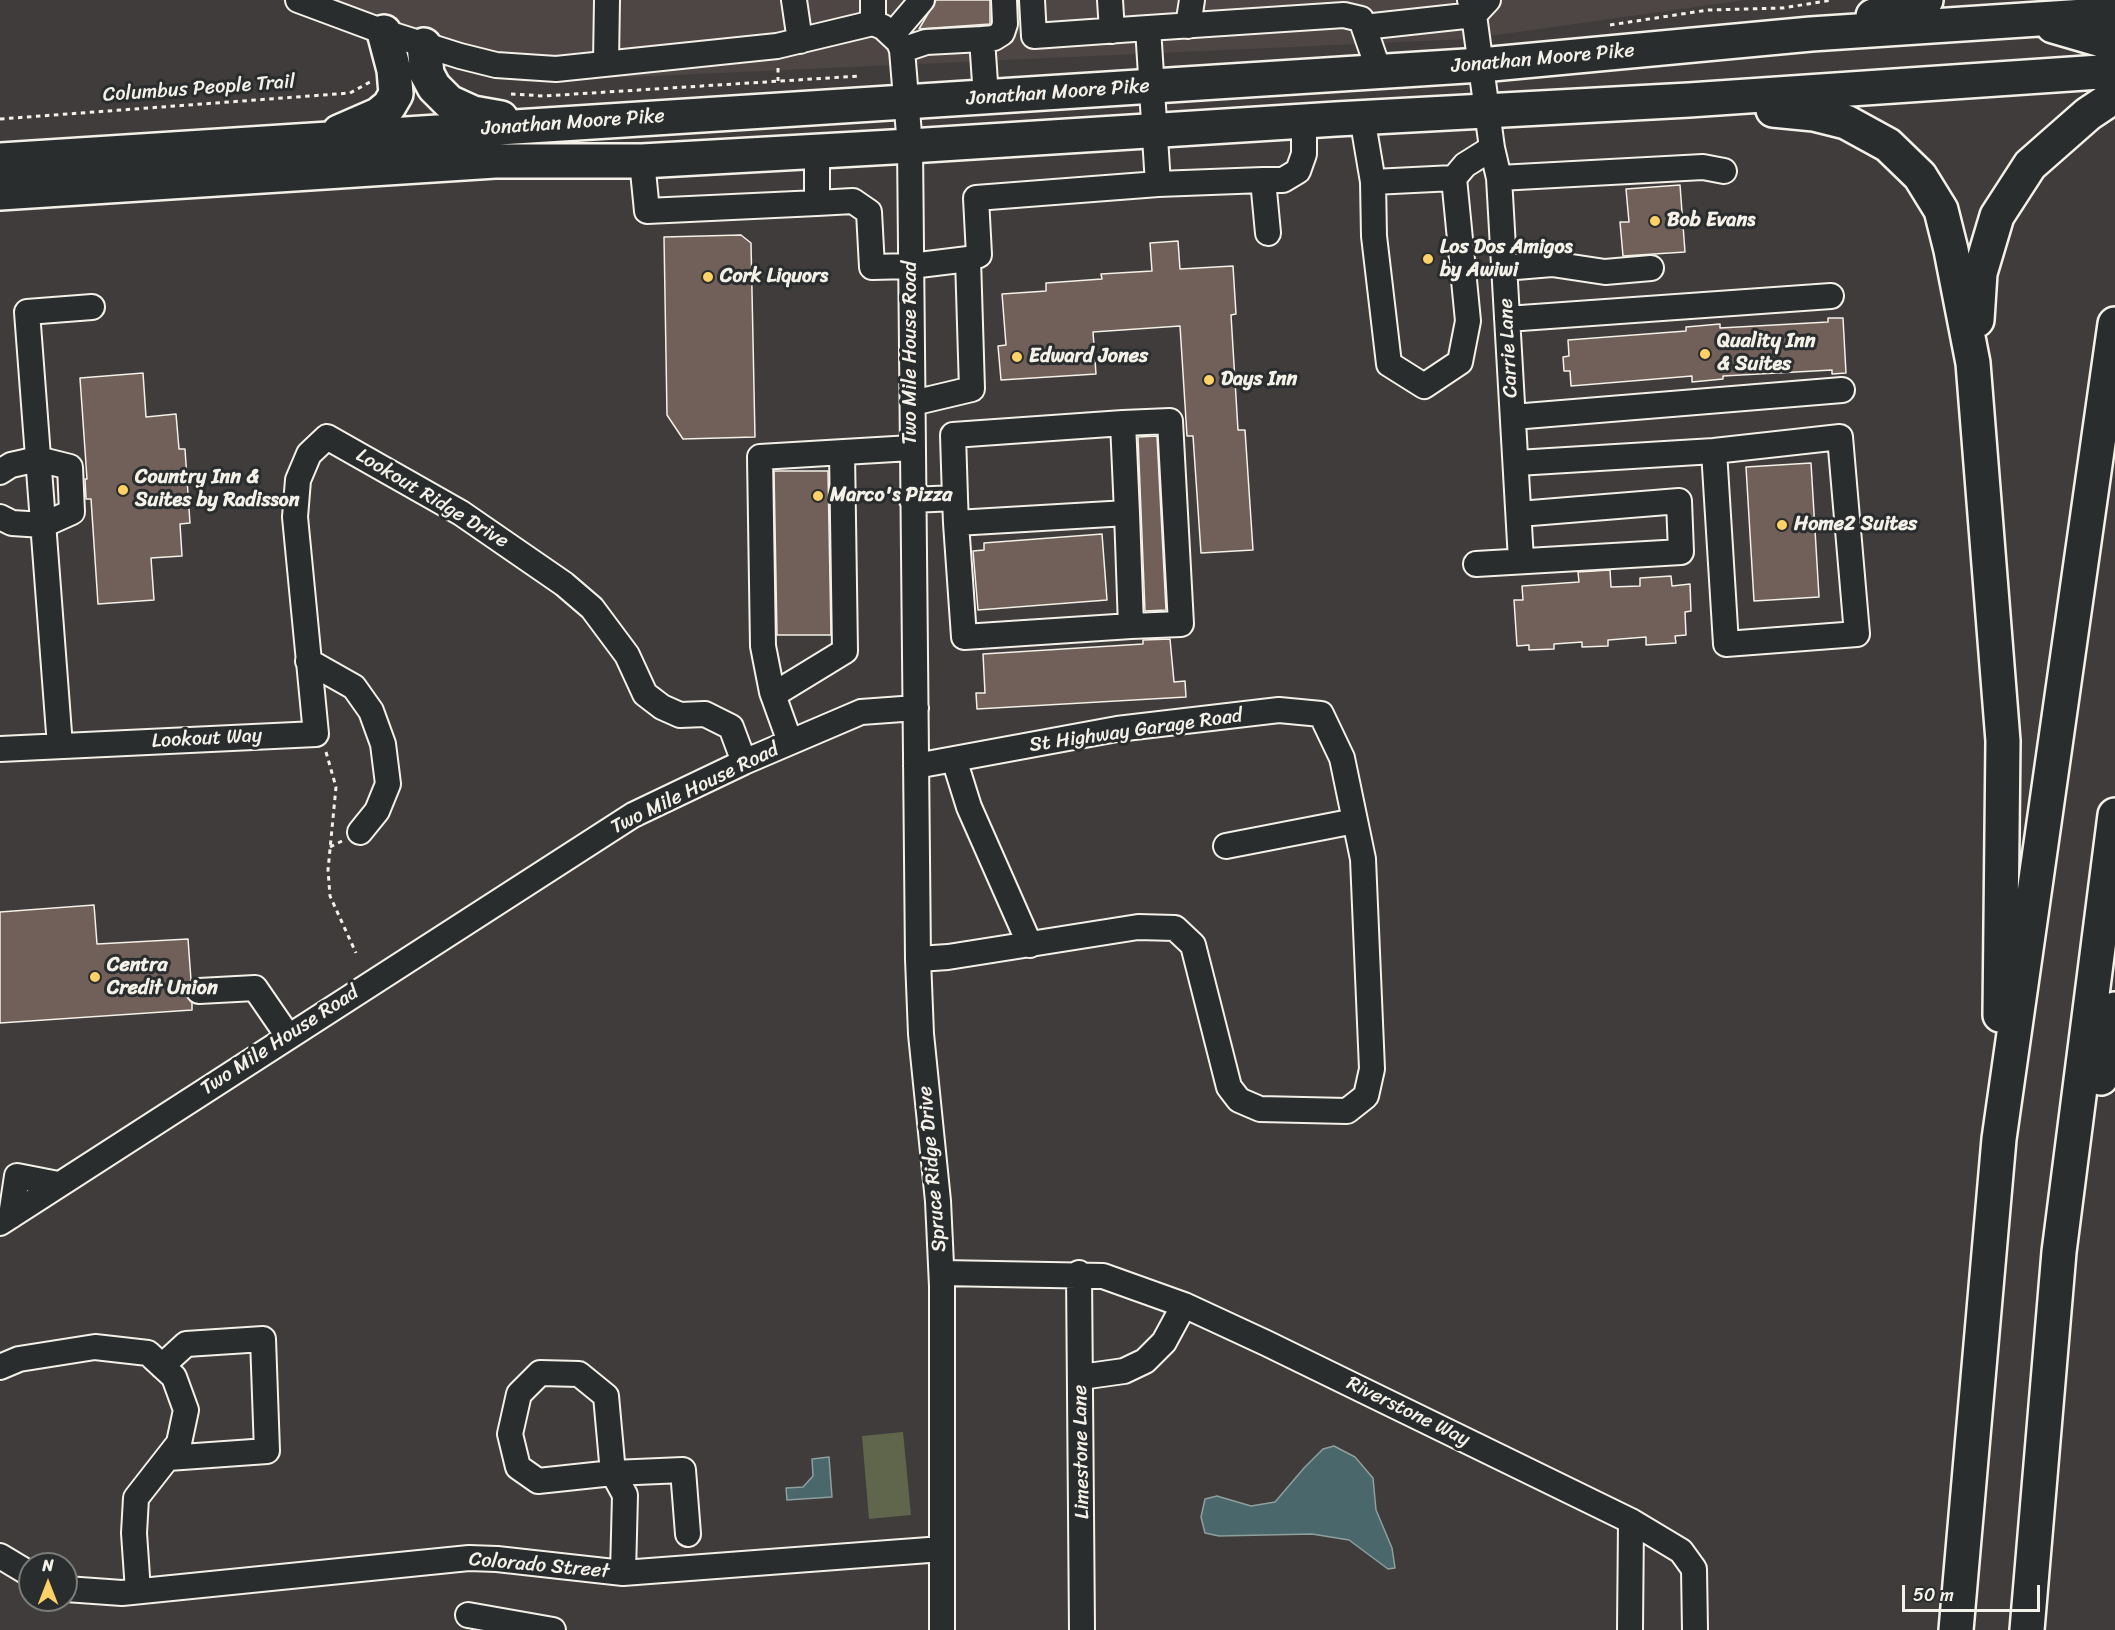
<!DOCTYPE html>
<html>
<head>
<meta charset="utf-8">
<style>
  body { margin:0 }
  #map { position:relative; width:2115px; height:1630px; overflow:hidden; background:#3f3c3b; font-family:Sriracha,sans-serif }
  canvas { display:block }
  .north { position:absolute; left:18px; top:1552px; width:60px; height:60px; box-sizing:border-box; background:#2a2d2e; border:2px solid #7b7b78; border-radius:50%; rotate:0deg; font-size:16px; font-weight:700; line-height:24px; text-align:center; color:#f4f1e8 }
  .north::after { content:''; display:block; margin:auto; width:21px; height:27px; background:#ffd166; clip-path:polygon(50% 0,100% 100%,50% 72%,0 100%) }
  .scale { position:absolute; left:1902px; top:1585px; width:138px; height:27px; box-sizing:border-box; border:3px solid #f4f1e8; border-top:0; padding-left:8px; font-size:18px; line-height:21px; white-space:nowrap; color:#f4f1e8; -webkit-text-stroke:4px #2a2d2e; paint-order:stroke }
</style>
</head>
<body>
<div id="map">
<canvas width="2115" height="1630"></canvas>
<div class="north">N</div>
<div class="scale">50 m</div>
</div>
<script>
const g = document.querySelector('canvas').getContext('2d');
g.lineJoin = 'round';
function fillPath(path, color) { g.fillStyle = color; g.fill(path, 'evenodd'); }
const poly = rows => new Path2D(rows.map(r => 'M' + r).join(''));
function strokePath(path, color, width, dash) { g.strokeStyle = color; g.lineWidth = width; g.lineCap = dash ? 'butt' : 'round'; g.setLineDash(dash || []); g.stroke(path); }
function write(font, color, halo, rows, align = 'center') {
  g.font = font + ' Sriracha,sans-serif'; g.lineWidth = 6; g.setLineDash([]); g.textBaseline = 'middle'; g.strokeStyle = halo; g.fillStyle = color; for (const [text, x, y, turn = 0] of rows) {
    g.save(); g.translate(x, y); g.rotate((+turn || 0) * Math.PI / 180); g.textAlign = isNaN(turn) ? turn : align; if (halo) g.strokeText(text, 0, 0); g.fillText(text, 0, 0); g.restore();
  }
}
fillPath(poly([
  [281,0,1745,0,1468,39,521,82]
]), '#4e4644');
fillPath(poly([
  [903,1432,911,1515,869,1519,862,1436]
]), '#60664c');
const water = poly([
  [1334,1446,1355,1457,1373,1478,1376,1510,1392,1548,1395,1568,1388,1569,1349,1540,1312,1534,1219,1536,1205,1533,1201,1517,1205,1499,1217,1496,1251,1506,1275,1502,1304,1468,1323,1449,1334,1446],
  [829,1457,832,1497,787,1500,786,1488,803,1487,813,1476,812,1459,829,1457]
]);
fillPath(water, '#4a686c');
strokePath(water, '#8e9f9e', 1.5);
const building = poly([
  [936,0,990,0,990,24,919,29,936,0],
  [1680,185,1685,252,1623,256,1620,222,1629,222,1626,189,1680,185],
  [741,235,751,243,755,437,683,439,667,415,664,237,741,235],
  [1178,241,1180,269,1233,266,1236,314,1231,315,1238,430,1245,430,1253,550,1201,553,1193,436,1187,436,1180,326,1093,332,1096,374,1001,380,998,346,1006,345,1002,294,1046,291,1046,283,1102,279,1101,274,1152,271,1150,243,1178,241],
  [1828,318,1843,318,1846,373,1832,374,1832,370,1723,376,1723,379,1692,382,1692,376,1571,386,1570,371,1564,371,1563,357,1569,356,1568,340,1686,331,1686,327,1720,324,1720,328,1828,322,1828,318],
  [143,373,146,417,176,414,179,449,185,449,190,523,180,524,182,556,151,558,154,600,98,604,91,499,86,499,85,479,87,479,80,378,143,373],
  [1157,436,1166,610,1145,611,1138,437,1157,436],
  [1811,463,1819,597,1754,601,1746,467,1811,463],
  [774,471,828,471,831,635,777,635,774,471],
  [1102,534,1107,600,978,610,973,551,984,550,984,543,1102,534],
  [1610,570,1611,587,1640,586,1640,578,1671,576,1672,586,1690,584,1691,611,1685,612,1686,635,1675,636,1676,643,1646,645,1646,637,1608,640,1608,646,1582,647,1582,642,1554,644,1554,649,1529,650,1529,645,1517,646,1514,600,1523,600,1522,586,1579,582,1578,572,1610,570],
  [1170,639,1174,682,1185,681,1186,697,977,709,976,693,985,693,983,654,1143,644,1143,640,1170,639],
  [94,905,97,944,188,939,191,980,185,992,192,1003,192,1010,0,1023,0,912,94,905]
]);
fillPath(building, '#715f5a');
strokePath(building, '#f4f1e8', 1.5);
const minor = poly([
  [298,0,384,32,460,56,496,65,556,69,777,46,873,23,883,27,899,42,902,50,910,146,918,959,921,1034,938,1201,942,1286,942,1630],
  [794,0,800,41],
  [1032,0,1034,36,1148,28],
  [1110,0,1112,31],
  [1488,0,1474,15,1492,148,1499,178,1521,560],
  [873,23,873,0],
  [1188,26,1192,0],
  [1364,27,1474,15,1470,0],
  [893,34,922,0],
  [982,39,994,38,1002,33,1005,24,1004,0],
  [902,50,926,42,982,39,986,97],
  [606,62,607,0],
  [1362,117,1373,182,1374,236,1389,364,1424,386,1460,362,1468,321,1454,178,1465,165,1492,148],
  [642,161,647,211,817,203,817,151],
  [1499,178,1703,167,1724,171],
  [1263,180,1283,180,1298,171,1304,154,1304,121],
  [1373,182,1454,178],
  [817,203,853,201,869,212,872,267,911,266,968,259,979,255,976,198,1158,184],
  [1268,233,1263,180,1158,184,1148,28,1344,15,1361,19,1379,71],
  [1504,268,1552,264,1605,272,1651,268],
  [1507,319,1831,296],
  [913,403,972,389,968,259],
  [1513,417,1842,390],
  [1517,463,1714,451,1840,437,1857,634,1726,644,1714,451],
  [0,472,11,465,38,459,70,467,72,512,43,525,12,523,0,517],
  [955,498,956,523,1127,513,1123,423,1170,421,1181,624,1131,626],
  [912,500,955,498,953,435,1123,423],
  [956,523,964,637,1131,626,1127,513],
  [1476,564,1681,552,1679,501,1519,514],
  [308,661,354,687,371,711,383,744,388,784,377,811,360,832],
  [773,695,845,651,842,453],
  [790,742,772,692,763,646,760,457,911,448],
  [60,746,27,312,92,307],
  [0,749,316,734,295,517,298,480,309,454,327,437,461,513,564,584,592,608,627,655,645,694,662,707,680,715,705,714,731,727,744,762],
  [954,759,969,807,1030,945],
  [916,766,1117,729,1279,710,1321,714,1342,758,1363,859,1372,1069,1366,1096,1347,1111,1260,1109,1239,1100,1229,1087,1193,945,1175,928,1138,927,948,957,918,959],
  [1226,846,1355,821],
  [199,991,255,988,288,1036],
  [11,1216,17,1176,58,1184],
  [0,1223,633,815,744,762,861,712,916,708],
  [942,1273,1103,1276,1184,1305,1266,1343,1631,1521,1681,1551,1694,1569,1695,1630],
  [1079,1273,1082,1630],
  [162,1366,186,1344,263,1339,267,1451,168,1458],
  [0,1367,19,1359,95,1347,148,1353,174,1377,186,1410,179,1443,136,1498,134,1533,138,1591],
  [1081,1377,1124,1371,1145,1361,1164,1342,1184,1305],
  [0,1556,30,1574],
  [623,1573,625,1495,613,1473,606,1396,579,1374,540,1373,519,1394,510,1434,518,1467,538,1481,613,1473,683,1470,688,1534],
  [66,1589,122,1593,469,1558,497,1559,623,1573,942,1549],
  [468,1615,553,1630],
  [1630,1630,1631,1521]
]);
const highway = poly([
  [1873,16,1926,0],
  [2053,26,2115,44],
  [424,45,427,74,434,87,449,102,473,113,501,118],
  [1773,110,1814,114,1846,122,1888,145,1920,176,1941,210,1951,250,1973,363,2003,741,2000,1015],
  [339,132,378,115,389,106,396,94,394,70,384,32],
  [0,160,1481,65,1811,34,2115,14],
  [0,193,495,161,642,161,910,146,1336,119,1689,100,2115,71],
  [1977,320,1980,273,1997,216,2030,165,2088,114,2115,96],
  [2101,1078,2115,1009],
  [1956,1630,1999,1139,2115,324],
  [2027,1630,2059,1252,2115,815]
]);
strokePath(minor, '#f4f1e8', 28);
strokePath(highway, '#f4f1e8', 38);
strokePath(poly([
  [1610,25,1708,10,1783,8,1832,0],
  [778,68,778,81],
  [511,94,544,96,860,76],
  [0,119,350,93,370,82],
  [326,752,336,787,328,870,330,896,356,953],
  [330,847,342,841]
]), '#f4f1e8', 3, [4.5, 4.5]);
strokePath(minor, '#2a2d2e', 24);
strokePath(highway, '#2a2d2e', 33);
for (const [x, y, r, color] of [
  [1655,221,6,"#ffd166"],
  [1428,259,6,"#ffd166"],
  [708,277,6,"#ffd166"],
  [1705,354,6,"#ffd166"],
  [1017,357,6,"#ffd166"],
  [1209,380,6,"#ffd166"],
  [123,490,6,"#ffd166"],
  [818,496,6,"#ffd166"],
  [1782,525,6,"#ffd166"],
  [95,977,6,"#ffd166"]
]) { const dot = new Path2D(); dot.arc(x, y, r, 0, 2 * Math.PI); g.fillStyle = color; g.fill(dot); strokePath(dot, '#2a2d2e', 2); }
write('20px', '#f4f1e8', '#2a2d2e', [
  ["Jonathan Moore Pike",1543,59,-5],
  ["Columbus People Trail",199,89,-4],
  ["Jonathan Moore Pike",1058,93,-4],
  ["Jonathan Moore Pike",573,123,-4],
  ["Carrie Lane",1509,348,-93],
  ["Two Mile House Road",911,353,-90],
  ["Lookout Ridge Drive",432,499,31],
  ["St Highway Garage Road",1136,731,-8],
  ["Lookout Way",207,739,-3],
  ["Two Mile House Road",695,789,-26],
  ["Two Mile House Road",280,1041,-33],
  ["Spruce Ridge Drive",933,1169,-95],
  ["Riverstone Way",1408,1412,26],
  ["Limestone Lane",1082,1452,-91],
  ["Colorado Street",539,1566,5]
]);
write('bold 20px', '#f4f1e8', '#2a2d2e', [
  ["Bob Evans",1667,221],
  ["Los Dos Amigos",1440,248],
  ["by Awiwi",1440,271],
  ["Cork Liquors",720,277],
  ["Quality Inn",1717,342],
  ["& Suites",1717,365],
  ["Edward Jones",1029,357],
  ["Days Inn",1221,380],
  ["Country Inn &",135,478],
  ["Suites by Radisson",135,501],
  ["Marco's Pizza",830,496],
  ["Home2 Suites",1794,525],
  ["Centra",107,966],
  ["Credit Union",107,989]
], 'left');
</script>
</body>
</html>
